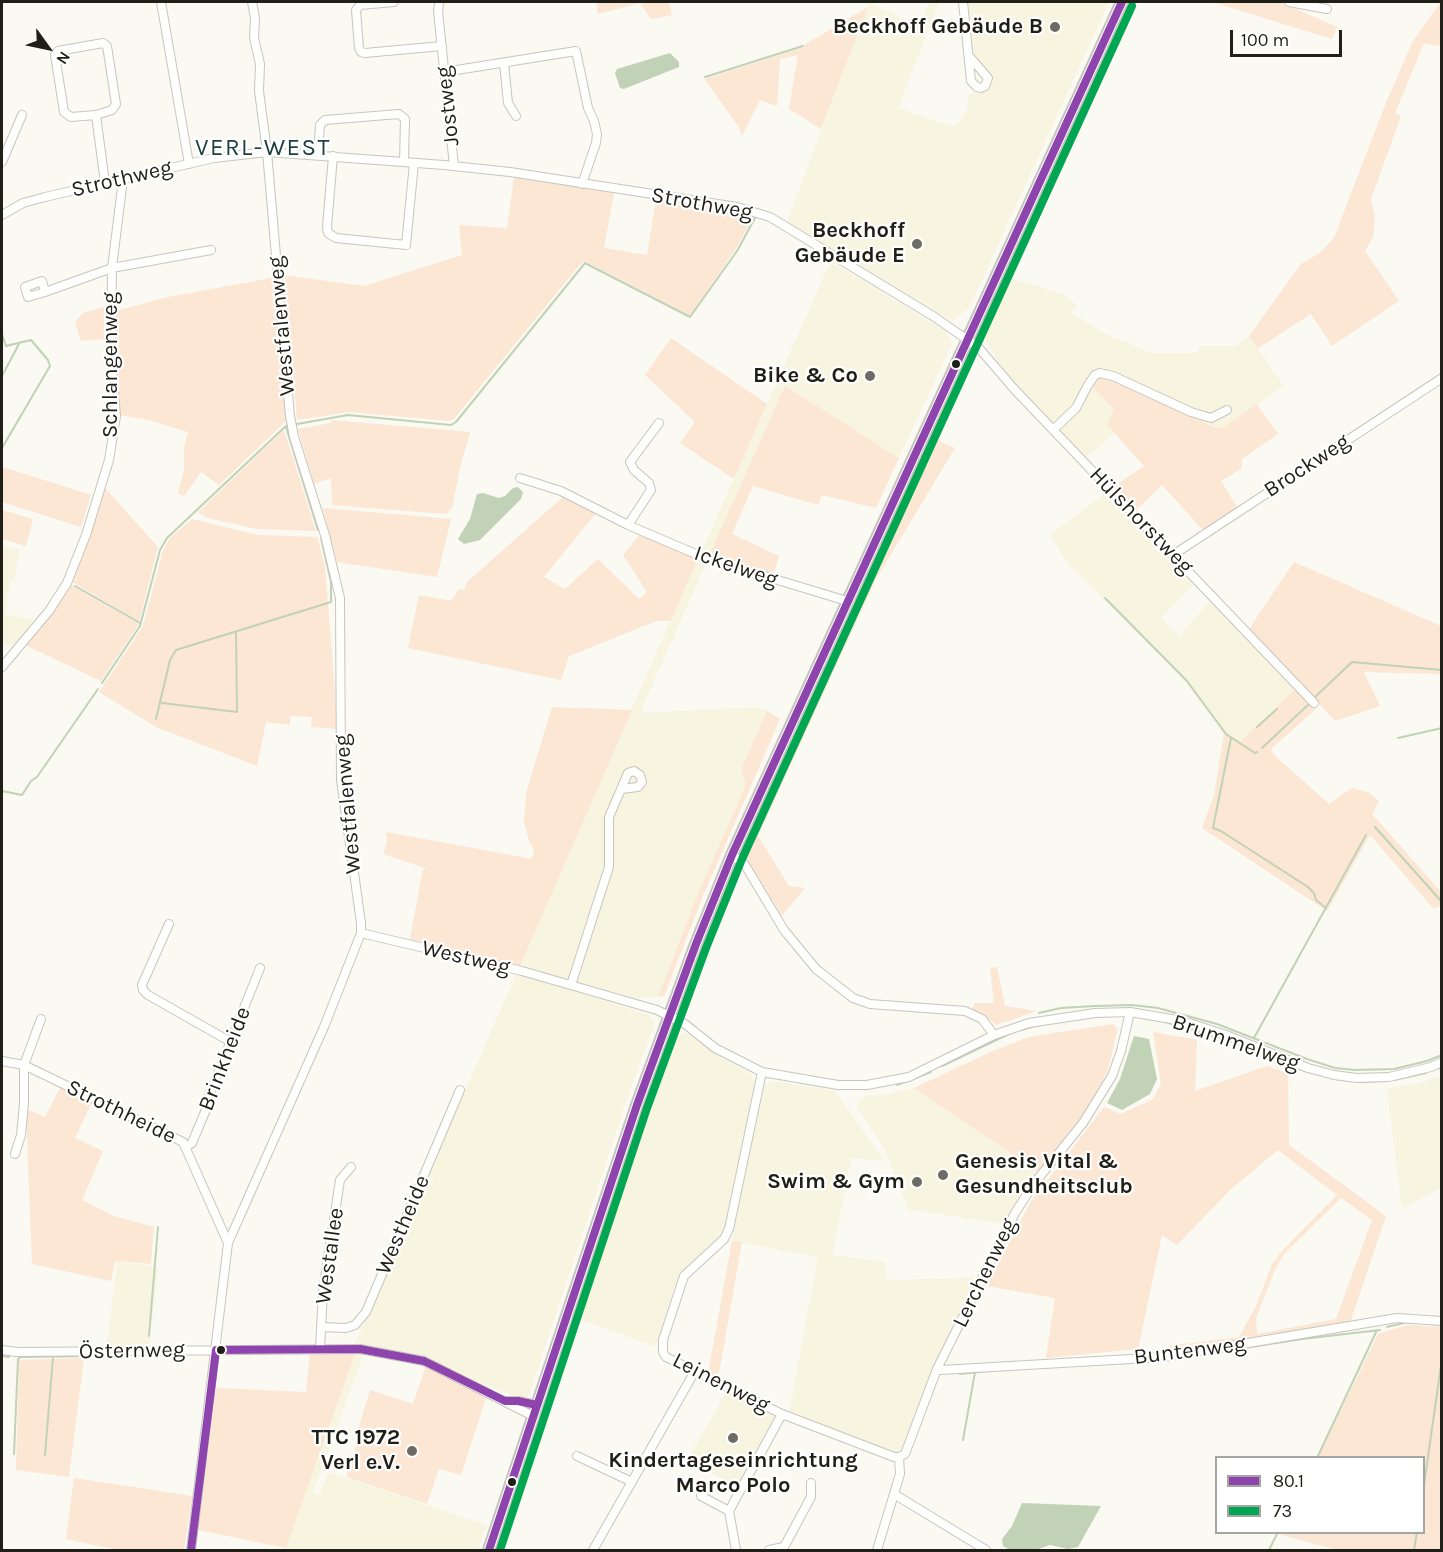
<!DOCTYPE html>
<html>
<head>
<meta charset="utf-8">
<style>
  body { margin:0 }
  #map { position:relative; width:1443px; height:1552px; overflow:hidden; background:#faf9f2; font-family:Karla,sans-serif }
  canvas { display:block }
  .frame { position:absolute; inset:0; border:3px solid #201f17; pointer-events:none }
  .legend { position:absolute; left:1215px; top:1456px; width:210px; height:78px; box-sizing:border-box; background:#fff; border:2px solid #a6a5a2; margin:0; padding:8px 10px; list-style:none; font-size:18px; color:#201f17 }
  .legend li { display:flex; align-items:center; gap:12px; height:30px }
  .legend b { width:30px; border:2px solid #a6a5a2 }
  .north { position:absolute; left:18px; top:18px; width:60px; height:60px; -webkit-text-stroke:4px #fff; paint-order:stroke; rotate:123deg; font-size:16px; font-weight:700; line-height:24px; text-align:center; color:#201f17 }
  .north::after { content:''; display:block; margin:auto; width:21px; height:27px; background:#201f17; clip-path:polygon(50% 0,100% 100%,50% 72%,0 100%) }
  .scale { position:absolute; left:1230px; top:30px; width:112px; height:27px; box-sizing:border-box; border:3px solid #201f17; border-top:0; padding-left:8px; font-size:18px; line-height:21px; white-space:nowrap; color:#201f17; -webkit-text-stroke:4px #fff; paint-order:stroke }
</style>
</head>
<body>
<div id="map">
<canvas width="1443" height="1552"></canvas>
<div class="frame"></div>
<ul class="legend">
<li><b style="height:8px;background:#8e44ad"></b>80.1</li>
<li><b style="height:8px;background:#00a651"></b>73</li>
</ul>
<div class="north">N</div>
<div class="scale">100 m</div>
</div>
<script>
const g = document.querySelector('canvas').getContext('2d');
g.lineJoin = 'round';
function fillPath(path, color) { g.fillStyle = color; g.fill(path, 'evenodd'); }
const poly = rows => new Path2D(rows.map(r => 'M' + r).join(''));
function strokePath(path, color, width, dash) { g.strokeStyle = color; g.lineWidth = width; g.lineCap = dash ? 'butt' : 'round'; g.setLineDash(dash || []); g.stroke(path); }
function write(font, color, halo, rows, align = 'center') {
  g.font = font + ' Karla,sans-serif'; g.lineWidth = 4.5; g.setLineDash([]); g.textBaseline = 'middle'; g.strokeStyle = halo; g.fillStyle = color; for (const [text, x, y, turn = 0] of rows) {
    g.save(); g.translate(x, y); g.rotate((+turn || 0) * Math.PI / 180); g.textAlign = isNaN(turn) ? turn : align; if (halo) g.strokeText(text, 0, 0); g.fillText(text, 0, 0); g.restore();
  }
}
fillPath(poly([
  [869,2,919,26,929,2,939,2,898,108,951,126,956,125,967,111,969,94,986,90,993,78,992,74,963,47,959,2,1109,2,969,308,952,321,787,222],
  [831,261,947,332,952,344,899,458,785,387,709,556,701,553],
  [1009,278,1063,294,1077,305,1071,313,1104,333,1151,353,1197,353,1200,346,1236,346,1249,336,1284,386,1224,427,1215,428,1108,379,1114,409,1107,425,1114,434,1085,458,1000,367,983,334],
  [1106,493,1195,583,1161,618,1179,636,1211,600,1296,688,1239,743,1224,734,1183,679,1068,563,1050,535],
  [2,546,19,550,15,579,11,579,5,614,37,621,12,646,2,642],
  [698,557,707,561,640,713,757,707,767,711,741,770,746,785,699,891,658,997,637,998,520,966],
  [517,973,649,1015,655,1022,626,1102,528,1398,511,1395,485,1385,422,1356,354,1346,422,1185,424,1182,433,1185,434,1181,427,1177],
  [681,1034,688,1034,718,1056,750,1073,753,1077,754,1084,725,1227,719,1237,679,1274,656,1347,571,1316,618,1175,676,1036],
  [1441,1076,1441,1188,1402,1208,1387,1089,1417,1084],
  [772,1081,835,1091,884,1161,851,1158,832,1255,885,1262,887,1280,973,1278,975,1284,933,1369,902,1448,895,1453,888,1452,789,1414,818,1257,732,1241,764,1086],
  [914,1088,1038,1172,1003,1224,908,1209,884,1148,856,1106,866,1095,879,1096],
  [117,1262,158,1267,149,1347,107,1347],
  [356,1351,364,1352,313,1492,320,1495,328,1472,487,1525,478,1550,285,1550],
  [727,1391,778,1418,737,1488,688,1459]
]), '#f7f4e0');
fillPath(poly([
  [596,2,669,2,672,15,651,19,640,3,598,14],
  [1212,2,1280,2,1337,27,1332,39],
  [1441,2,1441,46,1424,43,1395,113,1401,116,1371,199,1375,218,1373,237,1365,251,1399,301,1332,346,1311,314,1258,348,1249,336,1301,264,1320,253,1334,238,1385,105,1413,41],
  [868,7,821,129,789,109,798,55,780,59,777,106,760,100,742,136,739,127,704,79,805,47,804,45],
  [514,177,614,193,604,248,647,255,656,200,754,216,735,250,690,316,585,261,581,263,454,419,449,421,349,412,297,420,284,275,364,286,462,255,459,225,507,228],
  [272,278,287,420,219,485,201,472,184,496,178,493,184,470,184,447,188,432,152,421,120,415,113,352,112,312,168,297],
  [104,307,104,339,81,341,75,322,83,313],
  [671,338,767,404,734,479,680,443,695,422,645,375],
  [1101,378,1108,378,1215,428,1224,427,1257,404,1278,434,1242,459,1241,469,1221,481,1238,509,1204,531,1162,485,1136,510,1113,487,1144,466,1107,425,1114,409,1092,386,1097,379],
  [785,386,899,458,876,508,822,495,818,505,753,486,732,534,779,556,773,576,709,556],
  [331,420,470,432,460,468,452,508,446,514,332,505,331,478,314,484,298,429,331,423],
  [284,430,316,531,257,529,208,518,198,512],
  [930,437,955,448,876,579,758,836,789,886,805,888,782,916,758,877,743,858,852,607],
  [3,467,91,495,81,527,2,502,2,471],
  [105,488,158,547,139,622,71,581,89,538],
  [564,496,596,513,544,577,565,589,598,559,639,599,647,592,623,555,641,533,698,557,671,621,656,621,569,656,561,680,408,648,419,595,451,601,459,589,464,590,467,582],
  [323,508,451,519,437,577,337,562],
  [2,510,33,519,26,546,2,539],
  [192,519,258,535,317,537,325,566,338,729,311,727,312,717,290,716,290,725,266,722,257,766,156,727,99,692,143,626,163,551,169,539],
  [1294,562,1441,626,1441,674,1364,672,1380,706,1335,721,1249,629],
  [69,584,139,624,101,681,23,644],
  [1296,688,1316,709,1271,749,1274,755,1329,804,1352,788,1370,793,1379,801,1372,814,1441,892,1441,905,1434,909,1370,835,1327,911,1202,828,1214,795,1224,734,1240,742],
  [552,707,632,710,520,966,410,939,423,869,428,869,383,854,387,842,386,832,532,859,534,850,529,841,524,822,526,793],
  [767,711,780,719,703,896,664,996,658,997,699,891,746,785,741,770],
  [997,967,1005,1006,1037,1011,996,1025,984,1015,972,1009,975,1003,994,1003,990,968],
  [1113,1024,1117,1028,1117,1033,1107,1072,1092,1103,1079,1121,1038,1172,914,1088,995,1050,1029,1037],
  [1153,1032,1197,1040,1195,1091,1267,1066,1288,1073,1289,1145,1386,1216,1350,1323,1170,1352,1168,1346,1239,1337,1256,1306,1272,1264,1281,1252,1337,1195,1278,1150,1230,1190,1177,1245,1162,1235,1138,1349,1046,1358,1055,1298,987,1286,1030,1203,1104,1107,1121,1114,1153,1099,1161,1084],
  [1341,1198,1372,1220,1336,1319,1257,1334,1256,1318,1276,1267,1284,1254],
  [61,1086,92,1102,75,1138,103,1151,82,1200,114,1216,154,1227,151,1264,115,1261,111,1281,32,1264,26,1109,45,1117],
  [732,1241,742,1242,718,1379,708,1373],
  [1408,1325,1441,1327,1441,1550,1338,1550,1281,1535,1282,1532,1424,1532,1424,1458,1318,1457,1378,1334],
  [310,1351,356,1351,286,1548,198,1530,216,1388,306,1392],
  [84,1358,69,1477,16,1470,19,1360],
  [426,1366,487,1395,461,1475,439,1469,427,1504,346,1477,360,1435,357,1433,370,1390,413,1404],
  [74,1478,192,1496,184,1550,119,1550,66,1539]
]), '#fce6d4');
fillPath(poly([
  [670,53,679,62,679,67,624,89,620,88,615,73,617,69],
  [518,487,523,492,521,499,480,540,464,544,458,539,470,519,477,494,483,493,499,498,505,496,513,488],
  [1134,1036,1149,1039,1157,1079,1150,1094,1122,1110,1107,1103,1120,1079],
  [1022,1503,1101,1506,1078,1547,1068,1549,1050,1545,1036,1550,1010,1550,1003,1546,1002,1539,1012,1526]
]), '#c1d2b6');
strokePath(poly([
  [705,77,803,46],
  [2,334,6,346,31,340,48,360,50,366,2,448],
  [2,376,20,342],
  [297,424,348,415,451,425,456,422,585,263,690,317,737,251,755,218],
  [286,427,318,530],
  [75,586,140,623],
  [1105,598,1187,681,1226,734,1255,753,1257,752],
  [102,683,140,626,160,550,167,538,287,425],
  [1315,697,1352,662,1442,670],
  [162,703,237,712,236,632],
  [156,719,170,660,176,650,331,602,331,582,321,538],
  [1257,727,1277,709],
  [1231,738,1213,828,1221,831,1308,887,1314,893,1316,900,1326,908],
  [1398,738,1442,728],
  [1262,748,1309,704],
  [2,791,22,795,31,781,37,777,98,689],
  [1375,827,1442,902],
  [1039,1013,1061,1008,1095,1006,1132,1005,1158,1008,1217,1024,1307,1059,1335,1068,1355,1070,1394,1069,1427,1061,1442,1055],
  [1162,1021,1232,1042],
  [1021,1030,1039,1025],
  [1254,1038,1366,835],
  [1242,1047,1267,1056],
  [1274,1059,1279,1061],
  [1287,1064,1324,1076],
  [942,1066,1013,1032],
  [1440,1069,1442,1068],
  [1394,1080,1426,1073],
  [1362,1082,1380,1081],
  [897,1085,931,1072],
  [1431,1324,1442,1325],
  [1387,1327,1408,1322],
  [149,1336,158,1227],
  [2,1356,9,1357],
  [1186,1357,1302,1339,1380,1330],
  [960,1374,999,1370],
  [963,1440,975,1372],
  [14,1454,18,1359,21,1357,87,1356],
  [45,1455,53,1357],
  [1317,1458,1377,1330],
  [1424,1485,1442,1358],
  [1269,1550,1278,1532],
  [1414,1550,1417,1532]
]), '#c1d2b6', 2);
const street = poly([
  [161,2,189,164],
  [394,2,360,5,356,10,359,48,361,52,365,53,442,46],
  [963,2,971,81,977,87,981,88,985,86,988,78,969,56],
  [1289,2,1327,9],
  [439,4,438,11,454,166],
  [103,43,107,46,116,104,112,110,96,115,71,117,64,112,55,55,58,51,103,43],
  [504,63,508,103,516,116],
  [444,72,576,51,588,108,594,121,597,134,596,143,582,184],
  [96,115,105,183],
  [318,154,320,125,325,120,399,114,405,119,404,162],
  [333,156,327,227,328,233,336,238,406,245,414,163],
  [2,162,22,115],
  [2,215,23,203,45,197,214,158,267,152,444,165,510,172,737,207,770,217,933,316,978,347,1015,390,1314,703],
  [45,292,42,281,25,287,28,297,45,292,112,268,211,250],
  [1053,430,1076,408,1088,385,1095,375,1100,373,1113,376,1191,412,1211,418,1227,410],
  [520,478,561,491,628,525,705,558,847,601],
  [628,525,651,490,649,483,634,470,630,462,659,423],
  [1173,555,1442,378],
  [2,667,49,611,67,583,86,535,109,460,116,416,111,355,112,268,123,179],
  [732,855,745,865,784,930,816,969,853,998,870,1004,965,1011,982,1019,994,1035],
  [169,924,142,985,143,990,148,995,231,1042],
  [361,933,522,971,657,1010,685,1024,715,1048,762,1072,838,1085,867,1085,909,1077,994,1035,1029,1023,1095,1013,1130,1012,1183,1021,1226,1035,1308,1068,1334,1075,1357,1078,1389,1077,1431,1067,1442,1062],
  [571,985,609,867,609,817,628,773,634,771,640,775,642,782,638,787,621,789],
  [2,1061,24,1065,183,1142,228,1243],
  [762,1072,729,1229,724,1239,684,1276,663,1340,663,1352,666,1357,782,1414,894,1457,899,1457],
  [186,1147,192,1143,205,1112,210,1093,260,968],
  [15,1154,21,1135,24,1103,24,1065,41,1019],
  [321,1327,346,1328,355,1325,366,1312,460,1090],
  [320,1348,323,1292,340,1180,351,1167],
  [2,1350,17,1352,360,1349,424,1361,533,1416],
  [937,1369,941,1370,1165,1357,1397,1318,1442,1321],
  [505,1401,518,1401,537,1405],
  [577,1456,632,1482],
  [899,1457,905,1454,937,1369,1015,1213,1033,1185,1083,1123,1112,1076,1121,1051,1130,1012],
  [894,1494,986,1550],
  [701,1496,729,1511],
  [191,1550,228,1243,324,1027,361,933,361,923,341,780,340,598,325,535,294,437,290,416,267,152,259,91,260,64,254,38,255,18,252,2],
  [593,1550,695,1371],
  [736,1550,729,1511,782,1414],
  [769,1550,784,1547,811,1497,811,1483],
  [877,1550,900,1474,899,1457]
]);
const secondary = poly([
  [489,1550,637,1105,696,944,732,855,1122,2]
]);
strokePath(street, '#c7c5bf', 10);
strokePath(secondary, '#c7c5bf', 14);
strokePath(street, '#fefefd', 8);
strokePath(secondary, '#fefefd', 10);
strokePath(poly([
  [191,1550,216,1350,360,1349,424,1361,505,1401,518,1401,537,1405],
  [489,1550,637,1105,696,944,732,855,1122,2]
]), '#8e44ad', 8);
strokePath(poly([
  [500,1550,647,1108,706,948,742,859,1132,6]
]), '#00a651', 8);
for (const [x, y, r, color] of [
  [1055,27,6,"#6c6b64"],
  [917,244,6,"#6c6b64"],
  [956,364,5,"#201f17"],
  [870,376,6,"#6c6b64"],
  [943,1175,6,"#6c6b64"],
  [917,1182,6,"#6c6b64"],
  [221,1350,5,"#201f17"],
  [733,1438,6,"#6c6b64"],
  [412,1451,6,"#6c6b64"],
  [512,1482,5,"#201f17"]
]) { const dot = new Path2D(); dot.arc(x, y, r, 0, 2 * Math.PI); g.fillStyle = color; g.fill(dot); strokePath(dot, '#fff', 2); }
write('bold 22px', '#201f17', '#fff', [
  ["Beckhoff Gebäude B",1043,27],
  ["Beckhoff",905,231],
  ["Gebäude E",905,256],
  ["Bike & Co",858,376],
  ["Genesis Vital &",955,1162,"left"],
  ["Gesundheitsclub",955,1187,"left"],
  ["Swim & Gym",905,1182],
  ["TTC 1972",400,1438],
  ["Verl e.V.",400,1463],
  ["Kindertageseinrichtung",733,1461,"center"],
  ["Marco Polo",733,1486,"center"]
], 'right');
write('22px', '#201f17', '#fff', [
  ["Jostweg",448,106,-96],
  ["Strothweg",122,179,-13],
  ["Strothweg",702,204,10],
  ["Westfalenweg",282,326,-95],
  ["Schlangenweg",111,365,-90],
  ["Brockweg",1307,466,-33],
  ["Hülshorstweg",1141,521,46],
  ["Ickelweg",736,567,19],
  ["Westfalenweg",348,804,-95],
  ["Westweg",466,958,13],
  ["Brummelweg",1236,1043,19],
  ["Brinkheide",225,1059,-69],
  ["Strothheide",121,1112,26],
  ["Westheide",403,1225,-67],
  ["Westallee",330,1256,-82],
  ["Lerchenweg",985,1273,-64],
  ["Östernweg",132,1351,-1],
  ["Buntenweg",1190,1351,-7],
  ["Leinenweg",721,1383,27]
]);
g.letterSpacing = '1.5px';
write('24px', '#1c3e3e', '#fff', [
  ["VERL-WEST",263,148]
]);
g.letterSpacing = '0px';
</script>
</body>
</html>
